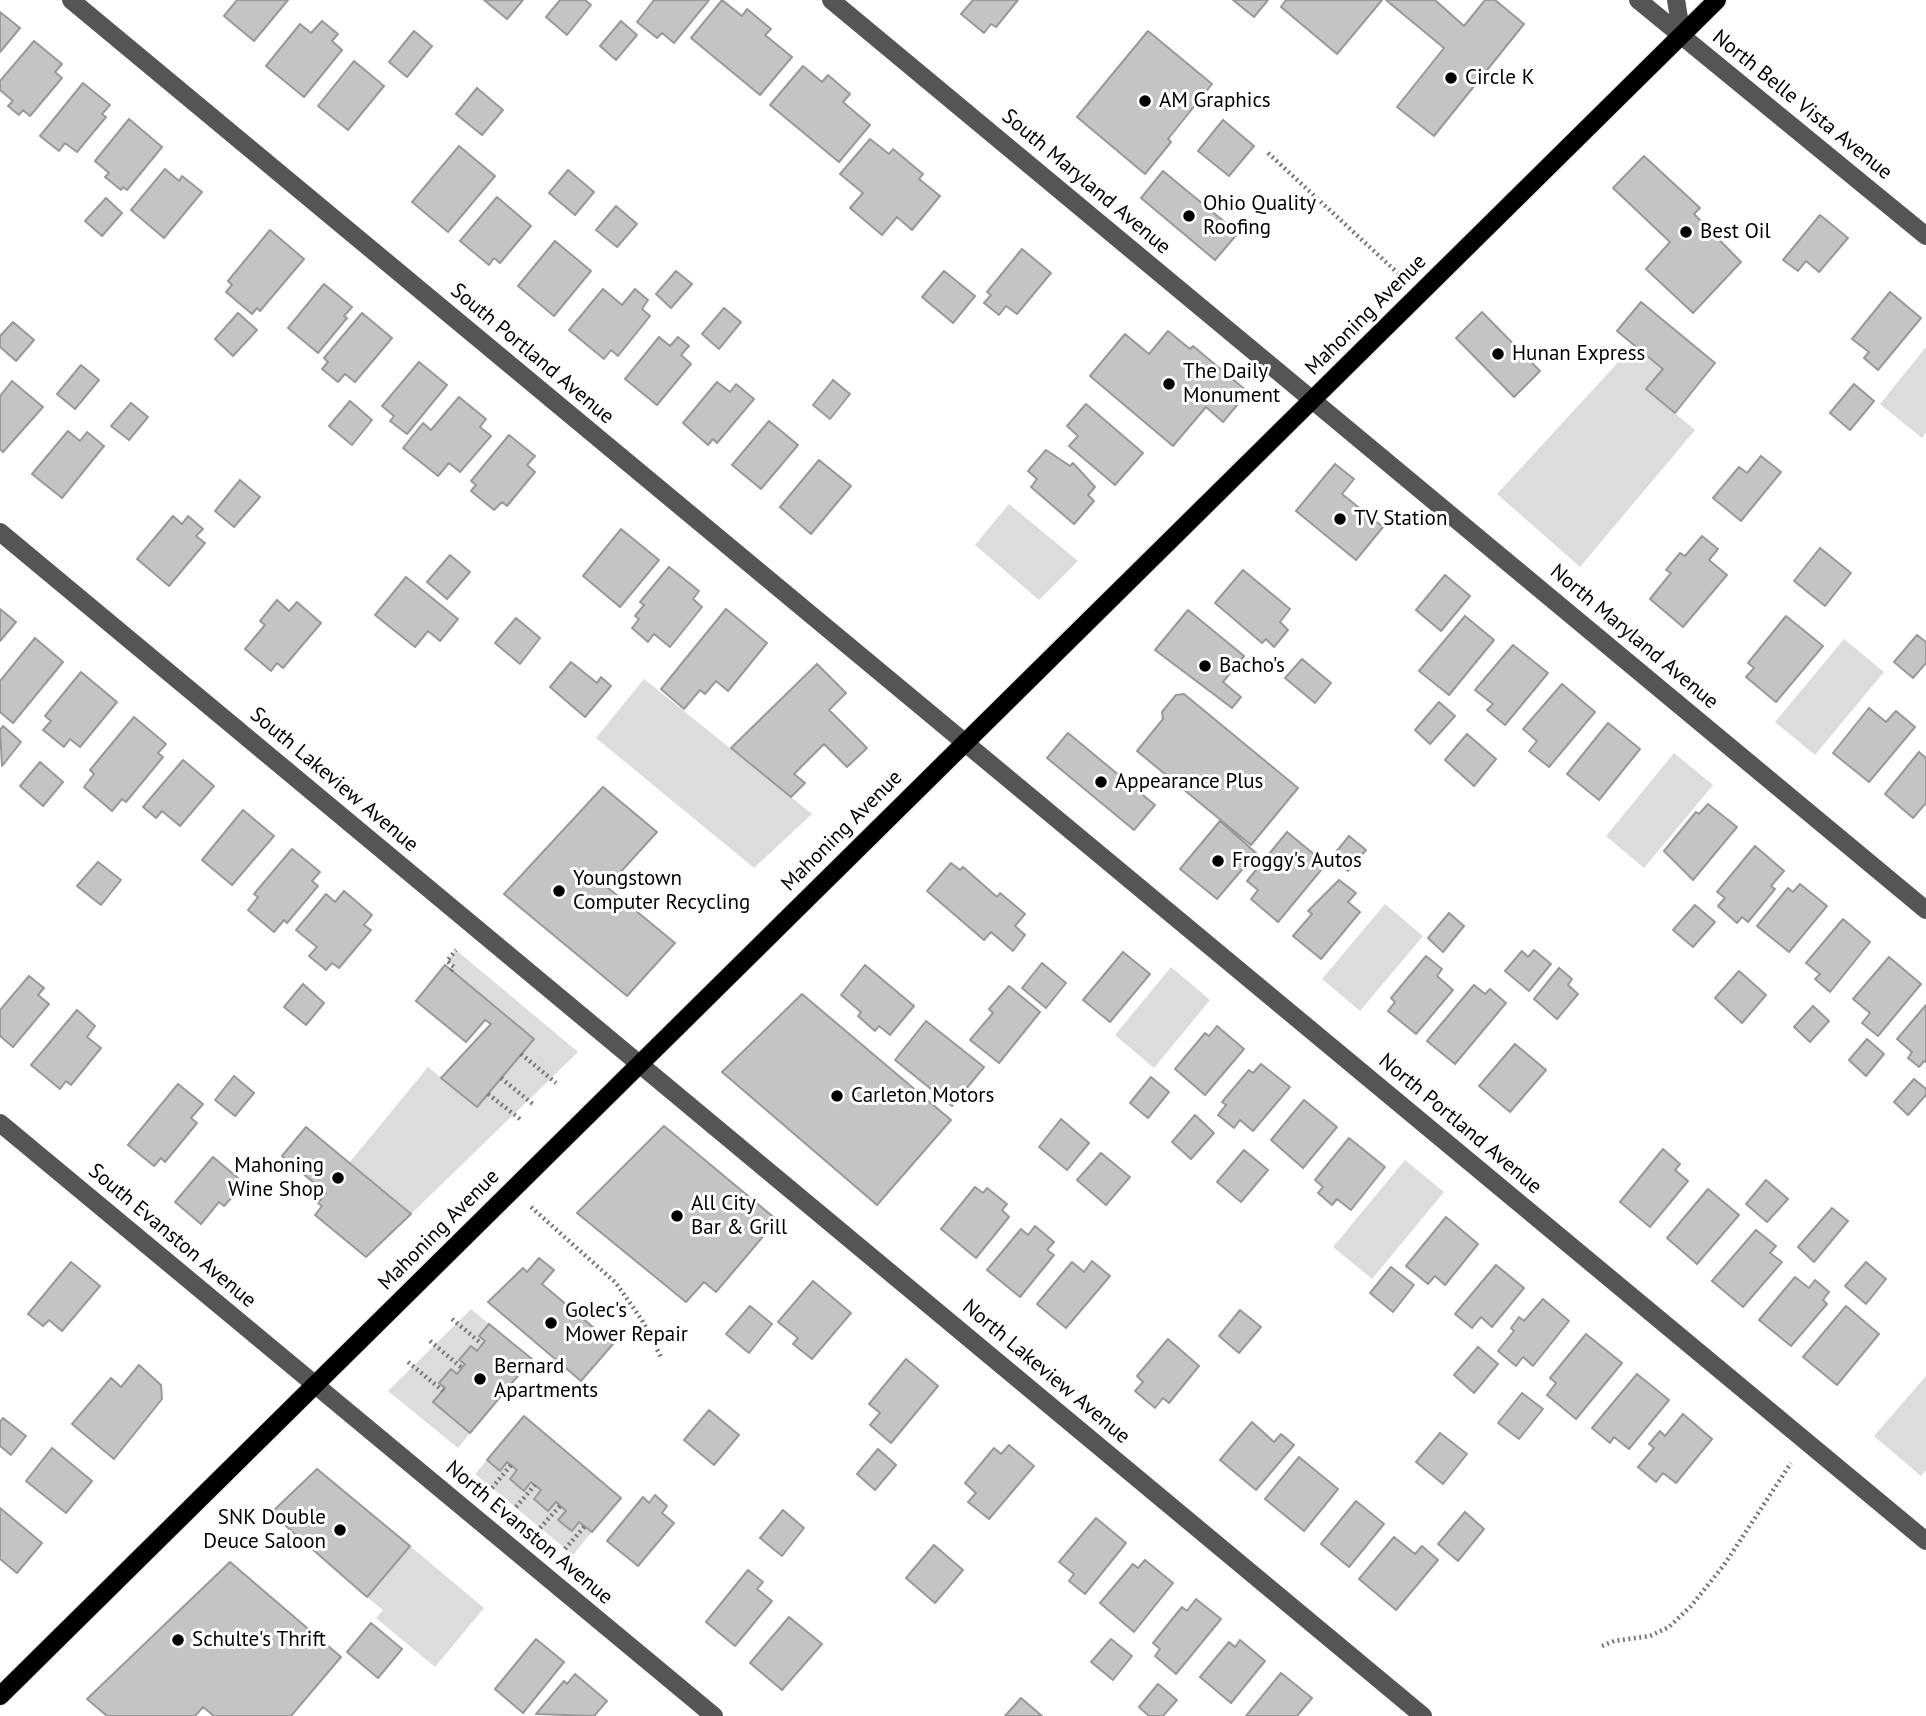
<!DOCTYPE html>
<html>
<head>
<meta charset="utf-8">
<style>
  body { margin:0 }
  canvas { display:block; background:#fff }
</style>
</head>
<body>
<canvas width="1926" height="1716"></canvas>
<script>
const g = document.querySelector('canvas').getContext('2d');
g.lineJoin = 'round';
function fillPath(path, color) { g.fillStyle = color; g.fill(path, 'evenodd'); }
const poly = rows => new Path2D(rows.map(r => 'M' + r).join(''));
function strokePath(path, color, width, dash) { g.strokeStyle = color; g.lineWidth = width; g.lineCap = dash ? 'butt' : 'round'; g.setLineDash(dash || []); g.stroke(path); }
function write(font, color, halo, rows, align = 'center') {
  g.font = font + ' "PT Sans",sans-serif'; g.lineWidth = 6; g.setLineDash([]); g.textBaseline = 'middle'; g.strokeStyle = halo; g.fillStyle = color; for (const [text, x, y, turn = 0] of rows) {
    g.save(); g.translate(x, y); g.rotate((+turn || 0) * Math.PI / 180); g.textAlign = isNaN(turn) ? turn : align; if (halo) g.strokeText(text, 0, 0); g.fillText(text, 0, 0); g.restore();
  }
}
fillPath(poly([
  [1634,345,1663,369,1646,389,1695,430,1580,567,1497,494],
  [1926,347,1926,432,1922,438,1880,404],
  [1009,504,1078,561,1039,600,975,545],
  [1844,639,1884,672,1815,755,1775,722],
  [644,679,812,814,754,868,596,738],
  [1674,753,1713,785,1644,868,1606,836],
  [1385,904,1423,936,1360,1011,1322,979],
  [456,950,578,1052,411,1214,349,1163,428,1067,477,1107,533,1039,451,971,454,967,447,961],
  [1171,967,1210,1000,1154,1068,1115,1035],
  [1405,1160,1444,1192,1372,1279,1333,1247],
  [471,1309,489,1324,480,1336,485,1341,477,1351,470,1346,459,1359,465,1364,457,1374,440,1383,445,1388,433,1402,470,1433,458,1448,388,1391],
  [1926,1376,1926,1470,1921,1476,1874,1436],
  [487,1460,500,1470,507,1462,517,1470,510,1479,524,1491,531,1482,541,1490,534,1499,548,1511,556,1502,566,1511,558,1520,572,1531,579,1522,592,1532,573,1555,475,1474],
  [410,1546,484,1608,435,1667,376,1618,383,1610,367,1597]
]), '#dcdcdc');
const building = poly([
  [237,0,288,0,254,41,224,16,237,0],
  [484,0,523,0,507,19,484,0],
  [560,0,585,0,591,5,567,35,546,17,560,0],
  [654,0,709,0,674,43,662,33,657,38,637,22,654,0],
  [722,0,742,16,747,9,771,29,765,35,792,57,760,95,691,38,722,0],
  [973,0,1018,0,996,27,991,24,984,33,961,14,973,0],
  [1233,0,1268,0,1254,17,1233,0],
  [1286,0,1382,0,1337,54,1281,7,1286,0],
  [1386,0,1435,0,1464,26,1485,0,1495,0,1524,24,1434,136,1397,107,1444,48,1386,0],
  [0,12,20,28,0,52,0,12],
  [322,21,338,34,332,41,342,50,304,97,266,66,300,24,311,33,322,21],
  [621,21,637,35,616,60,600,46,621,21],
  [414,31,432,46,407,77,389,62,414,31],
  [1148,31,1212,84,1168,139,1171,142,1145,174,1077,117,1148,31],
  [34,41,62,64,55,72,62,78,30,116,23,110,19,115,8,106,13,101,0,90,0,81,34,41],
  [354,61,384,86,348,130,318,106,354,61],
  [803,66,822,82,828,75,850,94,843,102,870,125,839,162,770,105,803,66],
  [83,83,110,105,102,114,106,117,77,152,65,143,59,151,40,136,83,83],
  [477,88,503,110,482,135,456,114,477,88],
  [129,119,162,147,127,190,123,187,121,190,105,177,109,173,95,161,129,119],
  [1223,120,1254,146,1229,176,1198,151,1223,120],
  [870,139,889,154,893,149,923,174,919,179,940,196,912,230,897,217,882,235,850,208,863,193,840,174,870,139],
  [459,146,495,176,448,232,412,202,459,146],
  [1644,156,1700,208,1694,214,1741,262,1693,313,1646,269,1670,242,1613,188,1644,156],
  [165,169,179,181,182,176,202,192,164,238,131,210,165,169],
  [568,170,594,192,575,215,549,193,568,170],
  [1163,171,1238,233,1215,260,1141,198,1163,171],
  [497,197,531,226,500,263,494,258,489,265,460,241,497,197],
  [106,198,122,213,102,236,85,221,106,198],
  [616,206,637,224,617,247,596,230,616,206],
  [1820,215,1848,238,1819,272,1806,261,1798,271,1783,260,1820,215],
  [270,230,304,259,260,311,257,308,252,314,226,292,232,285,228,281,270,230],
  [555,241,591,271,554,316,518,286,555,241],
  [1022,249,1051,273,1017,314,1006,306,999,315,984,303,991,295,987,292,1022,249],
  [676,271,692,284,671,308,656,294,676,271],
  [944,271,975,296,953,323,922,297,944,271],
  [324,284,352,307,344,316,347,318,318,353,288,328,324,284],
  [603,289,622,305,635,289,648,300,642,309,650,316,618,356,611,350,604,359,569,330,603,289],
  [1890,292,1921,318,1878,370,1864,358,1869,352,1852,339,1890,292],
  [1641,302,1715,363,1675,413,1646,389,1663,369,1617,331,1641,302],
  [724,308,741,322,719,349,702,334,724,308],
  [1482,312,1540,371,1514,397,1456,338,1482,312],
  [238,313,257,330,233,356,215,339,238,313],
  [362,313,392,338,355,382,345,374,338,382,322,369,328,362,324,358,362,313],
  [13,322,34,340,16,361,0,347,0,336,13,322],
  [1168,331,1190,349,1193,346,1248,392,1223,422,1206,407,1173,446,1090,376,1125,334,1149,354,1168,331],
  [659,337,670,346,678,337,689,346,681,355,691,364,657,405,625,379,659,337],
  [419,362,447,385,407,434,390,421,394,416,382,406,419,362],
  [81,365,99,380,75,409,57,394,81,365],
  [833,380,850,394,830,419,813,405,833,380],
  [12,381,43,407,3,452,0,449,0,396,12,381],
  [717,382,730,392,736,384,754,399,717,443,713,439,708,445,683,423,717,382],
  [1854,384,1874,401,1850,430,1830,413,1854,384],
  [459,397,486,419,480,427,491,436,460,472,449,463,438,476,403,448,423,423,431,430,459,397],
  [350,401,372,420,352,445,329,426,350,401],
  [131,403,148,417,129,440,111,426,131,403],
  [1086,404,1143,453,1115,485,1069,446,1078,436,1067,426,1086,404],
  [769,421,798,445,761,489,732,465,769,421],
  [68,431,80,441,87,432,104,446,62,498,32,474,68,431],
  [509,435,535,456,527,465,535,472,507,506,502,502,494,510,471,491,476,485,471,481,509,435],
  [1046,450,1070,466,1073,463,1095,487,1088,495,1094,501,1074,524,1031,487,1037,479,1028,471,1046,450],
  [1761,456,1781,472,1741,521,1713,498,1739,467,1747,473,1761,456],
  [819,460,851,486,811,534,780,507,819,460],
  [1335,464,1354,479,1342,494,1383,527,1356,560,1296,511,1335,464],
  [240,480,260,497,234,527,215,511,240,480],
  [173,516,182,524,188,516,203,529,196,536,205,543,169,586,137,559,173,516],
  [621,529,659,560,620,607,583,576,621,529],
  [1702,536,1718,549,1709,560,1727,575,1683,627,1650,599,1671,573,1666,570,1680,553,1685,556,1702,536],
  [1820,548,1851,573,1825,606,1794,581,1820,548],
  [450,555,470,572,447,599,427,582,450,555],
  [669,567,699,591,693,599,702,607,670,647,654,634,648,642,632,628,639,619,635,616,644,605,640,602,669,567],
  [1243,570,1290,609,1280,622,1288,630,1274,647,1266,639,1262,643,1215,603,1243,570],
  [1445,575,1470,596,1441,631,1416,610,1445,575],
  [406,577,458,619,440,641,428,631,415,647,375,615,406,577],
  [277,600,289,611,297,602,321,623,283,668,277,663,271,671,245,649,265,625,260,621,277,600],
  [0,609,16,622,0,641,0,609],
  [726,609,767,643,728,691,716,681,705,694,700,690,684,709,661,689,726,609],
  [1188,610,1244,656,1223,682,1241,697,1232,708,1155,650,1188,610],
  [1465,616,1494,640,1449,695,1419,671,1465,616],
  [1786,616,1823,646,1776,702,1746,677,1754,668,1748,663,1786,616],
  [516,618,540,638,520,664,495,643,516,618],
  [1917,635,1926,642,1926,663,1913,678,1894,662,1917,635],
  [35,638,63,662,13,723,0,712,0,681,35,638],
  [1513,645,1548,673,1505,725,1487,710,1493,704,1475,690,1513,645],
  [1302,659,1331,683,1315,703,1285,678,1302,659],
  [571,662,597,683,601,677,611,686,585,717,550,687,571,662],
  [817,664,846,693,829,710,867,748,847,767,824,744,794,774,805,783,791,797,731,748,817,664],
  [81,672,117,702,80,747,70,739,64,747,43,730,51,721,45,716,81,672],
  [1562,684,1595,712,1549,767,1529,751,1537,741,1523,729,1562,684],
  [1184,694,1298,788,1251,845,1137,751,1163,719,1162,712,1176,695,1184,694],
  [1439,702,1455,716,1430,744,1415,730,1439,702],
  [1869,708,1886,722,1896,711,1915,727,1869,782,1833,753,1869,708],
  [134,717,166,744,158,753,163,757,126,802,122,799,112,811,84,787,94,774,90,770,134,717],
  [1608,723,1640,749,1599,800,1567,774,1608,723],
  [3,726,21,742,2,766,0,730,3,726],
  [1068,733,1155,805,1134,830,1047,758,1068,733],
  [1467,734,1496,759,1474,786,1445,760,1467,734],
  [1919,752,1926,758,1926,803,1913,818,1885,794,1919,752],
  [183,760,214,786,180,826,162,811,156,818,143,807,183,760],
  [40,762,63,782,43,806,20,786,40,762],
  [603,787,657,832,607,887,675,943,627,996,504,894,603,787],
  [1708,804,1737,827,1693,880,1664,851,1696,812,1699,814,1708,804],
  [243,810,274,836,232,885,202,860,243,810],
  [1220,821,1256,853,1217,899,1180,869,1220,821],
  [1287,832,1326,864,1278,922,1251,899,1258,890,1247,881,1287,832],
  [1349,836,1366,850,1348,871,1332,857,1349,836],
  [1755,846,1784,871,1771,886,1775,889,1748,922,1742,917,1737,923,1718,906,1725,898,1717,892,1755,846],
  [292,849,320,872,312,881,318,886,287,923,284,920,274,932,248,910,258,897,254,894,292,849],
  [98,862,121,880,101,905,77,886,98,862],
  [951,863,960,870,963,867,997,897,1000,893,1025,914,1015,926,1025,935,1013,951,991,932,984,940,927,891,951,863],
  [1339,880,1356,893,1348,902,1360,912,1321,959,1293,936,1312,914,1308,911,1339,880],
  [1800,884,1827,906,1789,952,1757,926,1788,888,1793,892,1800,884],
  [344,891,372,915,364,925,371,930,339,968,332,963,326,970,309,956,317,947,296,930,326,894,335,902,344,891],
  [1695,905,1715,922,1693,947,1673,930,1695,905],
  [1449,913,1464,926,1443,952,1428,938,1449,913],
  [1843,919,1870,942,1830,992,1815,979,1820,974,1806,963,1843,919],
  [1534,950,1551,964,1529,991,1505,971,1522,951,1528,957,1534,950],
  [1123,952,1150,974,1110,1022,1083,1000,1123,952],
  [1426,956,1442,969,1437,976,1453,990,1416,1034,1388,1011,1395,1002,1391,998,1426,956],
  [1889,957,1921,984,1878,1036,1862,1023,1870,1013,1853,999,1889,957],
  [1042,963,1066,983,1046,1008,1022,988,1042,963],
  [445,965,534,1039,477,1107,441,1078,491,1024,485,1020,466,1042,416,1001,445,965],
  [865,965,914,1006,890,1035,879,1026,875,1031,858,1016,861,1012,841,995,865,965],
  [1559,968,1572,979,1568,985,1578,994,1557,1019,1534,999,1559,968],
  [1739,971,1766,995,1742,1023,1715,998,1739,971],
  [29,976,44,988,38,995,49,1004,13,1047,0,1036,0,1010,29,976],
  [303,984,324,1003,306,1025,284,1007,303,984],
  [1474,985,1485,994,1490,989,1506,1003,1455,1064,1427,1041,1474,985],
  [1009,986,1040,1012,999,1063,970,1040,993,1013,989,1009,1009,986],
  [802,994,951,1120,877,1205,722,1072,802,994],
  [1926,1005,1926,1062,1924,1061,1919,1067,1908,1058,1912,1052,1897,1039,1926,1005],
  [1813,1006,1829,1021,1810,1042,1794,1027,1813,1006],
  [77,1010,95,1026,87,1037,101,1048,71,1085,66,1081,60,1089,31,1065,77,1010],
  [926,1021,984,1067,952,1106,895,1060,926,1021],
  [1217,1026,1244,1049,1205,1095,1175,1069,1205,1033,1209,1036,1217,1026],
  [1867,1039,1884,1054,1866,1076,1849,1060,1867,1039],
  [1515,1044,1546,1070,1510,1112,1479,1086,1515,1044],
  [1261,1064,1290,1087,1253,1131,1240,1120,1234,1128,1218,1115,1226,1105,1222,1102,1249,1070,1253,1073,1261,1064],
  [234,1076,254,1093,235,1116,215,1100,234,1076],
  [1151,1077,1169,1092,1148,1118,1130,1103,1151,1077],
  [1914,1079,1926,1089,1926,1095,1908,1115,1894,1102,1914,1079],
  [178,1084,203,1104,191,1118,197,1123,165,1162,161,1158,154,1166,128,1145,178,1084],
  [1304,1100,1337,1127,1303,1168,1271,1140,1304,1100],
  [1195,1115,1214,1133,1191,1159,1172,1142,1195,1115],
  [1061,1119,1089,1143,1067,1170,1039,1147,1061,1119],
  [664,1126,777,1220,716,1292,704,1282,686,1302,577,1213,664,1126],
  [306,1127,411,1214,366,1257,315,1215,322,1206,318,1203,326,1193,282,1156,306,1127],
  [1349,1138,1385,1167,1351,1210,1337,1199,1332,1205,1318,1193,1323,1187,1315,1180,1349,1138],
  [1663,1149,1680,1164,1675,1170,1688,1181,1650,1227,1620,1202,1663,1149],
  [1244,1150,1268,1170,1241,1202,1217,1182,1244,1150],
  [1101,1153,1130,1177,1106,1205,1077,1180,1101,1153],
  [213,1157,238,1178,228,1190,234,1195,224,1206,219,1202,201,1224,175,1202,213,1157],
  [1766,1180,1788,1199,1767,1222,1746,1204,1766,1180],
  [975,1187,983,1193,987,1188,1007,1204,1002,1210,1009,1217,976,1258,941,1229,975,1187],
  [1708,1189,1739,1215,1697,1264,1667,1238,1708,1189],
  [1832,1208,1848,1221,1814,1262,1798,1247,1832,1208],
  [1446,1217,1478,1244,1445,1285,1435,1276,1428,1284,1406,1266,1446,1217],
  [1035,1226,1054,1242,1047,1250,1054,1255,1020,1297,987,1270,1021,1229,1028,1235,1035,1226],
  [1756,1230,1776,1246,1770,1253,1782,1262,1743,1307,1712,1281,1756,1230],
  [539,1258,554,1270,542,1284,613,1344,581,1381,488,1302,523,1268,527,1272,539,1258],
  [1092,1261,1110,1276,1066,1328,1037,1304,1072,1262,1084,1272,1092,1261],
  [71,1262,100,1286,62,1331,49,1320,43,1326,28,1314,71,1262],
  [1866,1262,1886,1279,1866,1304,1845,1286,1866,1262],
  [1496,1265,1524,1288,1492,1327,1481,1317,1472,1328,1455,1314,1496,1265],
  [1391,1267,1414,1285,1393,1312,1370,1293,1391,1267],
  [1795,1277,1809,1288,1815,1280,1829,1292,1823,1300,1827,1304,1791,1346,1759,1320,1795,1277],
  [813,1281,851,1313,812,1359,793,1344,798,1338,778,1322,813,1281],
  [1543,1299,1569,1321,1533,1366,1523,1357,1516,1366,1498,1351,1514,1331,1511,1328,1519,1317,1524,1321,1543,1299],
  [750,1306,772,1324,749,1353,726,1334,750,1306],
  [1846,1306,1879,1334,1837,1385,1803,1357,1846,1306],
  [1240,1310,1261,1327,1239,1353,1219,1336,1240,1310],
  [489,1324,532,1359,470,1433,433,1402,445,1388,439,1383,451,1369,457,1374,465,1364,459,1360,471,1346,477,1351,485,1341,479,1336,489,1324],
  [1586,1334,1622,1363,1576,1419,1547,1395,1556,1383,1550,1378,1586,1334],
  [1168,1339,1199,1366,1169,1403,1163,1398,1155,1408,1135,1391,1143,1382,1137,1376,1168,1339],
  [1478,1347,1498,1364,1474,1393,1454,1375,1478,1347],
  [906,1359,938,1386,891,1443,870,1425,880,1413,869,1404,906,1359],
  [139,1365,161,1385,162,1399,114,1459,72,1424,111,1378,121,1387,139,1365],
  [1637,1374,1669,1400,1629,1449,1614,1437,1610,1443,1592,1428,1637,1374],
  [1522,1393,1543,1409,1519,1439,1498,1423,1522,1393],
  [709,1410,739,1435,714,1465,684,1440,709,1410],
  [1683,1414,1712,1439,1676,1483,1663,1473,1656,1482,1638,1467,1654,1448,1649,1444,1660,1431,1665,1436,1683,1414],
  [524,1416,621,1498,592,1532,579,1522,572,1531,558,1520,566,1511,556,1502,548,1511,534,1499,541,1490,531,1482,524,1491,510,1479,517,1470,511,1465,507,1462,500,1471,487,1460,524,1416],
  [3,1418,26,1436,11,1455,0,1446,0,1422,3,1418],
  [1252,1422,1274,1442,1281,1434,1294,1445,1256,1490,1220,1460,1252,1422],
  [1440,1433,1467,1454,1443,1484,1416,1462,1440,1433],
  [1009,1445,1034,1466,989,1519,968,1502,976,1493,965,1483,994,1448,1001,1454,1009,1445],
  [52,1448,92,1481,66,1513,26,1481,52,1448],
  [878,1449,896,1465,875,1490,857,1474,878,1449],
  [1299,1457,1338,1489,1304,1531,1265,1499,1299,1457],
  [317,1469,410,1546,367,1597,271,1513,317,1469],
  [655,1495,667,1506,662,1513,674,1523,638,1566,607,1541,643,1497,649,1503,655,1495],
  [1356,1501,1384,1524,1349,1567,1321,1544,1356,1501],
  [0,1508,42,1543,17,1573,0,1559,0,1508],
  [783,1510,804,1528,782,1556,760,1538,783,1510],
  [1465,1512,1484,1529,1458,1561,1438,1544,1465,1512],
  [1096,1518,1126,1543,1085,1594,1069,1581,1074,1574,1059,1562,1096,1518],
  [1394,1537,1415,1554,1422,1546,1438,1560,1396,1610,1359,1579,1394,1537],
  [934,1545,963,1570,935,1603,906,1578,934,1545],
  [1145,1560,1173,1583,1134,1632,1100,1603,1133,1564,1138,1568,1145,1560],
  [230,1562,341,1657,291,1716,214,1716,203,1707,195,1716,107,1716,87,1699,230,1562],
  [748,1570,763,1582,757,1589,772,1601,735,1646,706,1622,748,1570],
  [1196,1599,1221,1619,1176,1674,1155,1656,1160,1649,1153,1643,1182,1607,1187,1611,1196,1599],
  [789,1617,822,1644,782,1690,750,1663,789,1617],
  [371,1623,402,1649,378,1678,347,1652,371,1623],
  [536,1639,564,1662,523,1713,495,1689,536,1639],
  [1111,1639,1132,1656,1113,1680,1091,1662,1111,1639],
  [1240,1640,1265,1661,1231,1703,1200,1677,1229,1642,1235,1647,1240,1640],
  [1281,1673,1312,1698,1297,1716,1246,1716,1281,1673],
  [575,1674,607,1701,594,1716,536,1714,564,1681,567,1684,575,1674],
  [1158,1684,1177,1700,1163,1716,1149,1716,1139,1707,1158,1684],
  [1021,1698,1042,1716,1005,1716,1021,1698]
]);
fillPath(building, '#c4c4c4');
strokePath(building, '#999', 2);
const major = poly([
  [0,1696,1717,0]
]);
strokePath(major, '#dbdbdb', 20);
strokePath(poly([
  [1268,153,1401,276],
  [451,971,454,967,447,961,456,950],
  [521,1054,556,1083],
  [501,1078,534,1105],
  [488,1094,520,1119],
  [531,1207,616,1283,642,1320,661,1357],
  [452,1319,482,1344],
  [430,1341,462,1368],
  [408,1362,443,1391],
  [492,1488,511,1465],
  [516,1507,535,1485],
  [540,1528,560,1506],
  [565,1549,585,1526],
  [1602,1646,1614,1641,1650,1636,1669,1627,1691,1606,1724,1565,1791,1463]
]), '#777', 4.5, [2, 3.5]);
strokePath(poly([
  [71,0,1926,1541],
  [831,0,1926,910],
  [1638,0,1926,236],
  [1676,0,1682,36],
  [0,532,1423,1716],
  [0,1123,714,1716]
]), '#555', 18);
strokePath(major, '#000', 18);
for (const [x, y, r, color] of [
  [1451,78,7,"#000"],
  [1145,101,7,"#000"],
  [1189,216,7,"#000"],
  [1686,232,7,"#000"],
  [1498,354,7,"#000"],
  [1169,384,7,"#000"],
  [1340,519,7,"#000"],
  [1205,666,7,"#000"],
  [1101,782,7,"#000"],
  [1218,861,7,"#000"],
  [559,891,7,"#000"],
  [837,1096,7,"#000"],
  [338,1178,7,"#000"],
  [677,1216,7,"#000"],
  [551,1323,7,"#000"],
  [480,1379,7,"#000"],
  [340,1530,7,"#000"],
  [178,1640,7,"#000"]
]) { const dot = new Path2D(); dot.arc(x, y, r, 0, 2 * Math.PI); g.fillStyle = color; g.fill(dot); strokePath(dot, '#fff', 2.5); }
write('21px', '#000', '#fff', [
  ["Circle K",1465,78],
  ["AM Graphics",1159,101],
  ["Ohio Quality",1203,204],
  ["Roofing",1203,228],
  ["Best Oil",1700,232],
  ["Hunan Express",1512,354],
  ["The Daily",1183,372],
  ["Monument",1183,396],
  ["TV Station",1354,519],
  ["Bacho's",1219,666],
  ["Appearance Plus",1115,782],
  ["Froggy's Autos",1232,861],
  ["Youngstown",573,879],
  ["Computer Recycling",573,903],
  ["Carleton Motors",851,1096],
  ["Mahoning",324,1166,"right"],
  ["Wine Shop",324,1190,"right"],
  ["All City",691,1204],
  ["Bar & Grill",691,1228],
  ["Golec's",565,1311],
  ["Mower Repair",565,1335],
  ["Bernard",494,1367],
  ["Apartments",494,1391],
  ["SNK Double",326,1518,"right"],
  ["Deuce Saloon",326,1542,"right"],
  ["Schulte's Thrift",192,1640]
], 'left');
write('21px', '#000', '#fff', [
  ["North Belle Vista Avenue",1802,105,39],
  ["South Maryland Avenue",1086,182,40],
  ["Mahoning Avenue",1366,315,-45],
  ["South Portland Avenue",532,354,40],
  ["North Maryland Avenue",1634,637,40],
  ["South Lakeview Avenue",334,780,40],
  ["Mahoning Avenue",842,831,-45],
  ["North Portland Avenue",1460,1124,40],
  ["Mahoning Avenue",439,1230,-45],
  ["South Evanston Avenue",172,1236,40],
  ["North Lakeview Avenue",1046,1372,40],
  ["North Evanston Avenue",529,1533,40]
]);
</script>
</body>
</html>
